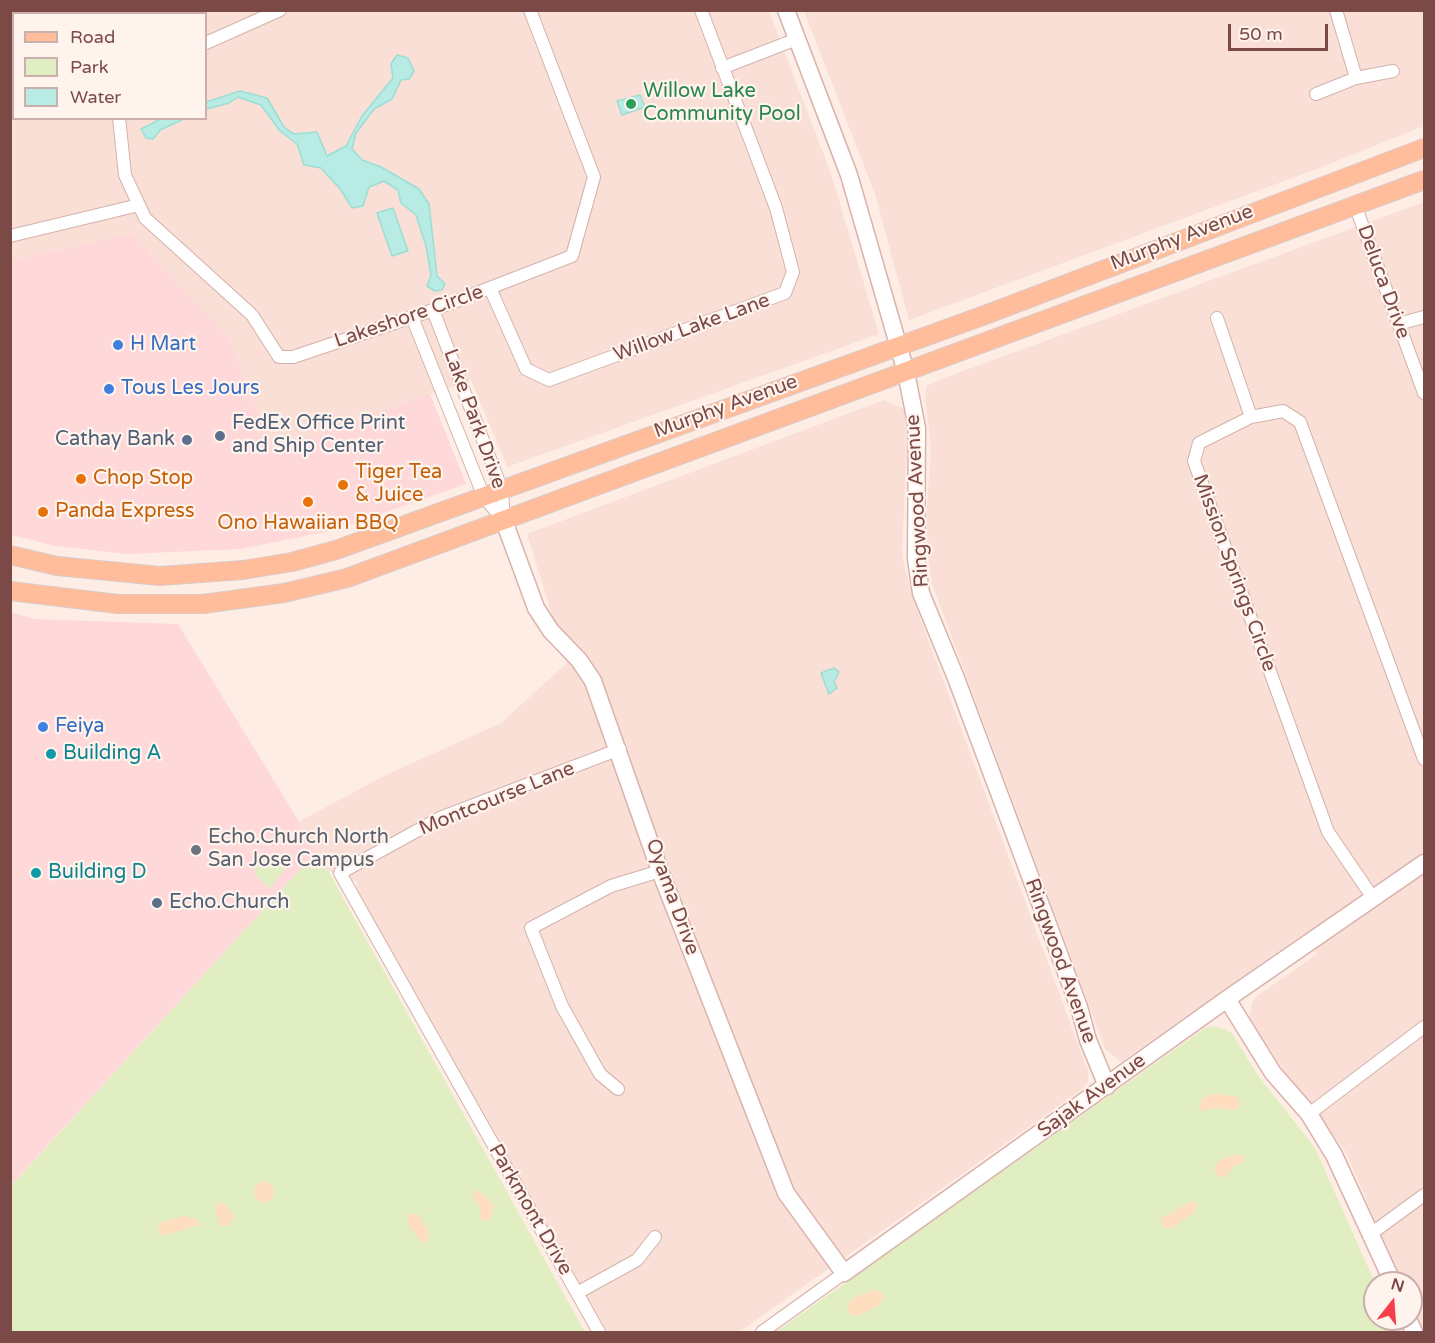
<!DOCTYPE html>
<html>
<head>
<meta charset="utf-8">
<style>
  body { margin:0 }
  #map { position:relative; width:1435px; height:1343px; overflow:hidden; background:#feede5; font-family:"Varela Round",sans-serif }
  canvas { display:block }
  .frame { position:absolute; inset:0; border:12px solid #7b4a47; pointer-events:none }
  .legend { position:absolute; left:12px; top:12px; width:195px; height:108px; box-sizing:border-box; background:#fff3ee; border:2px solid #caafab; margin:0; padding:8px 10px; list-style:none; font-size:18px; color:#7b4a47 }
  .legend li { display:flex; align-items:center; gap:12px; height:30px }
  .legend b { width:30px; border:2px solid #caafab }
  .north { position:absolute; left:1363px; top:1271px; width:60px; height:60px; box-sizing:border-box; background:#fff3ee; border:2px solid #caafab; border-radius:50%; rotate:17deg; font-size:16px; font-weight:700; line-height:24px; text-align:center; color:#7b4a47 }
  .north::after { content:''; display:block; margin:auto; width:21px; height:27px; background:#f53e4c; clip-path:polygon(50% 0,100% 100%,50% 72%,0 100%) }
  .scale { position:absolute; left:1228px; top:24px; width:100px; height:27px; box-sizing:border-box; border:3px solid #7b4a47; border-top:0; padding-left:8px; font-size:18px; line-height:21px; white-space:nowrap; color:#7b4a47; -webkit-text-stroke:4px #fff3ee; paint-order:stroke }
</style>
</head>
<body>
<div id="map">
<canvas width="1435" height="1343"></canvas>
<div class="frame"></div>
<ul class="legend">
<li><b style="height:8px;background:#ffbd9c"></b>Road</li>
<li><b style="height:16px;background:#e1eec2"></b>Park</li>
<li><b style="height:16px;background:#b7ebe3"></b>Water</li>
</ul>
<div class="north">N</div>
<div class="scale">50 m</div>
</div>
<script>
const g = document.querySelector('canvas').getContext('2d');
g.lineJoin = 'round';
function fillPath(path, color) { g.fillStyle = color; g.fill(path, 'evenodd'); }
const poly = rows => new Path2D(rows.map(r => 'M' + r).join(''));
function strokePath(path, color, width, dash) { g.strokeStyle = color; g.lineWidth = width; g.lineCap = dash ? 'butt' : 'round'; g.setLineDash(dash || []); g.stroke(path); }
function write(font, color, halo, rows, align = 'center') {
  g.font = font + ' "Varela Round",sans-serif'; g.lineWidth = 4.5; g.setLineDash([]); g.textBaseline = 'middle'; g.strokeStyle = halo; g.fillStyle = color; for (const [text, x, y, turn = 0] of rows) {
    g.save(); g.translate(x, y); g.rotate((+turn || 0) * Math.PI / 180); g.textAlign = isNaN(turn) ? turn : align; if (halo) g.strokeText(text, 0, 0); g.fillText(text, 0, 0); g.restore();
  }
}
fillPath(poly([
  [10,11,769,11,831,174,879,334,507,467,471,380,272,451,229,337,130,233,11,261],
  [14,14,206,14,206,118,14,118],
  [804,11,1424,11,1424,126,1322,167,909,320,875,194],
  [1424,202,1424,1332,1411,1304,1411,1283,1402,1283,1346,1152,1284,1071,1250,1019,1252,1003,1257,996,1317,954,1303,934,1121,1062,1105,1049,932,584,925,533,931,449,925,396,927,386,936,381],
  [884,400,904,409,908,428,902,551,904,565,915,604,1088,1071,1088,1081,1084,1088,739,1332,607,1332,358,895,357,882,326,870,300,821,386,775,501,723,567,663,527,534]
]), '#f9dfd6');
fillPath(poly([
  [130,233,229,337,272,450,430,394,466,484,335,530,241,549,127,554,56,546,11,535,11,261],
  [11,612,34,619,178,624,317,851,11,1185]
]), '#ffd9d9');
fillPath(poly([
  [317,851,585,1332,11,1332,11,1186],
  [284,853,284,870,269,889,255,874,254,859],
  [1216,1026,1232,1033,1257,1074,1315,1148,1375,1283,1375,1319,1391,1319,1397,1332,776,1332,1205,1028]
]), '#e1eec2');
fillPath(poly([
  [1215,1093,1238,1097,1240,1106,1235,1110,1219,1108,1199,1111,1201,1099],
  [1238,1154,1244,1157,1243,1162,1233,1167,1225,1177,1217,1176,1214,1168,1219,1160],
  '254 1192a10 10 0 1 1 20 0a10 10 0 1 1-20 0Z',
  [475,1191,479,1191,494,1204,491,1218,485,1221,480,1219,480,1208,473,1195],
  [1192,1201,1198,1205,1195,1212,1171,1228,1163,1227,1161,1221,1162,1218],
  [218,1203,223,1203,232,1212,233,1218,228,1226,221,1226,219,1223,215,1206],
  [411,1213,419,1215,429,1233,427,1242,421,1242,408,1224,407,1218],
  [184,1216,197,1219,200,1225,164,1235,158,1233,159,1223],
  [875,1290,882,1292,883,1300,877,1307,856,1316,849,1314,847,1305,853,1298]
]), '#ffdebf');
const water = poly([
  [397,55,408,58,414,71,409,79,401,80,392,99,374,109,356,133,352,149,362,160,381,167,419,189,429,204,437,276,445,284,442,290,435,291,427,286,431,275,426,246,416,215,401,203,398,190,384,181,369,187,363,206,352,208,341,190,321,168,304,165,297,144,280,131,261,105,238,97,229,103,206,109,206,102,240,91,267,98,284,127,294,134,317,132,327,156,346,146,362,116,393,78,391,64,397,55],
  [640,95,645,107,622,115,617,101,640,95],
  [161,119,184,119,160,130,153,139,146,138,141,129,161,119],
  [393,208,408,251,392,256,377,213,393,208],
  [834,668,839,672,834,682,837,688,829,694,821,673,834,668]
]);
fillPath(water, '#b7ebe3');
strokePath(water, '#9cded4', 1.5);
const street = poly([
  [1336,10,1356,78],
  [206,43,280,10],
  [722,68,797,39],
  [10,74,14,73],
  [1316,94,1356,78,1393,71],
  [119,118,125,175,145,218,252,315,279,357,293,357,433,310,572,256,594,177,530,10],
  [1355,205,1424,393],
  [10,236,139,205],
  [490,288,526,369,549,380,785,293,793,272,776,208,701,10],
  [433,310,502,490,504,521],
  [412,317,484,497,504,521],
  [1217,318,1251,417],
  [1398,324,1424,317],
  [1373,898,1328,832,1194,461,1199,443,1251,417,1283,411,1300,422,1424,759],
  [618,1089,600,1074,562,1006,531,928,611,886,660,871],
  [1309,1114,1424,1027],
  [1372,1233,1424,1195],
  [577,1293,637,1260,655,1237],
  [599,1332,340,873,442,817,620,749],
  [762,1332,844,1273]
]);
const secondary = poly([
  [786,10,849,175,906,372,917,428,916,559,921,593,956,678,1079,1007,1088,1040,1107,1086],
  [504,521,536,608,551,631,579,660,593,681,660,871,786,1193,844,1273,1227,999,1424,863],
  [1227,999,1273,1073,1309,1114,1334,1155,1393,1283],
  [1408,1319,1414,1332]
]);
const primary = poly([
  [10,555,57,566,160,576,243,570,292,562,336,550,985,315,1424,148],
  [10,591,118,604,203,604,284,593,347,578,1424,180]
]);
strokePath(street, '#d4b2ac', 14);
strokePath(secondary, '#dab2ac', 19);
strokePath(primary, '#dacccb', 20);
strokePath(street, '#fff', 12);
strokePath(secondary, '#fff', 16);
strokePath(primary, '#ffbd9c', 18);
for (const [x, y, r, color] of [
  [631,104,6,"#2e9e5b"],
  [118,345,6,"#3f7fe0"],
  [109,389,6,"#3f7fe0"],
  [220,436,6,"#5c6f8a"],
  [187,440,6,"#5c6f8a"],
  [81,479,6,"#e8710a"],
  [343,485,6,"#e8710a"],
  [308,502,6,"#e8710a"],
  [43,512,6,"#e8710a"],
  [43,727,6,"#3f7fe0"],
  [51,754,6,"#0f9aa8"],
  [196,850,6,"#6b7280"],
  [36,873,6,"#0f9aa8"],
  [157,903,6,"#5c6f8a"]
]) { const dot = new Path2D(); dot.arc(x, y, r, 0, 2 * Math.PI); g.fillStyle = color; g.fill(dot); strokePath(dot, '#fff3ee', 2); }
write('20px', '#27864d', '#fff3ee', [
  ["Willow Lake",643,92],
  ["Community Pool",643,115]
], 'left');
write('20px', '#7b4a47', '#fff3ee', [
  ["Murphy Avenue",1182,238,-21],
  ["Deluca Drive",1383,282,70],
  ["Lakeshore Circle",409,317,-19],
  ["Willow Lake Lane",692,328,-20],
  ["Murphy Avenue",726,407,-20],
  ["Lake Park Drive",474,419,70],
  ["Ringwood Avenue",918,501,-93],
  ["Mission Springs Circle",1234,573,70],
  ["Montcourse Lane",497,799,-22],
  ["Oyama Drive",672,897,70],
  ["Ringwood Avenue",1060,961,70],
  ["Sajak Avenue",1092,1096,-36],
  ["Parkmont Drive",530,1210,60]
]);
write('20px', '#366cbe', '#fff3ee', [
  ["H Mart",130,345],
  ["Tous Les Jours",121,389],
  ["Feiya",55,727]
], 'left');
write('20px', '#4e5e75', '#fff3ee', [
  ["FedEx Office Print",232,424],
  ["and Ship Center",232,447],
  ["Cathay Bank",175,440,"right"],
  ["Echo.Church",169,903]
], 'left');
write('20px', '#c56008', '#fff3ee', [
  ["Tiger Tea",355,473],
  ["& Juice",355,496],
  ["Chop Stop",93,479],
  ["Panda Express",55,512],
  ["Ono Hawaiian BBQ",308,524,"center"]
], 'left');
write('20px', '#0d838f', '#fff3ee', [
  ["Building A",63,754],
  ["Building D",48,873]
], 'left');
write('20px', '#5b616d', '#fff3ee', [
  ["Echo.Church North",208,838],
  ["San Jose Campus",208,861]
], 'left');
</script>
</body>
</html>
